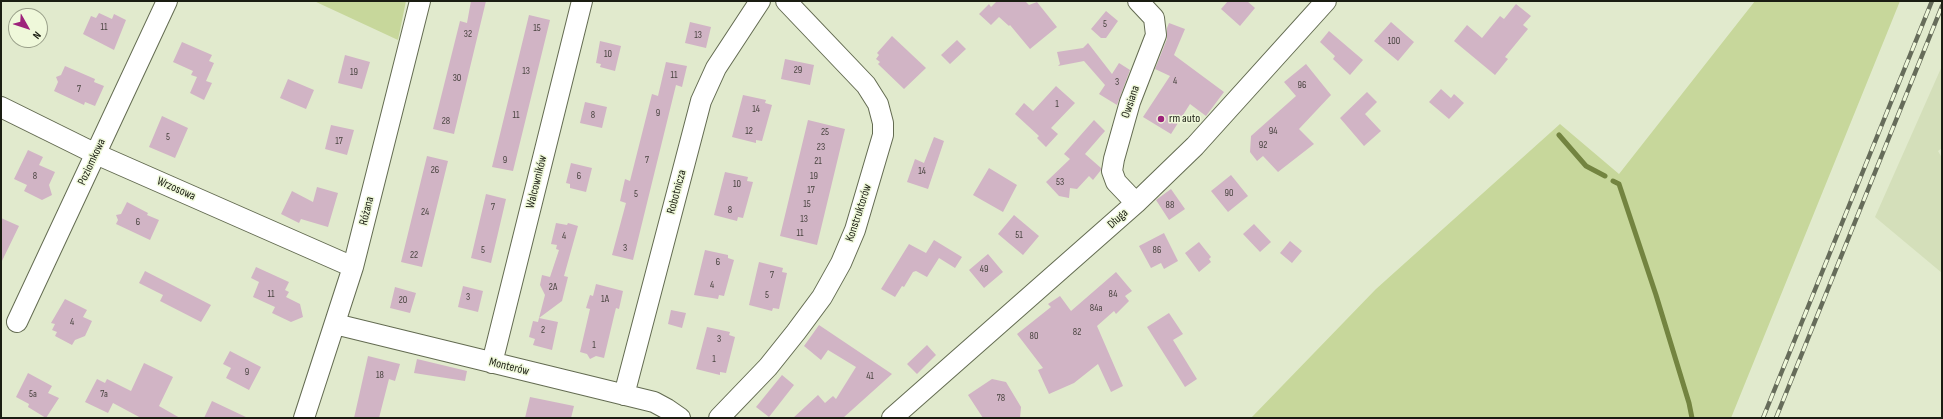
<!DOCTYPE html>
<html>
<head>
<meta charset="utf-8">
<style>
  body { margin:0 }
  #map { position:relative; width:1943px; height:419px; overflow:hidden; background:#e1eacd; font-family:"Sofia Sans Condensed",sans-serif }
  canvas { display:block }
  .frame { position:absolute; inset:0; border:2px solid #1a1d12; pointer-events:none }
  .north { position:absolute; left:8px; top:8px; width:40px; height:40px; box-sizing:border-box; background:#eff8da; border:1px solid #9aa08a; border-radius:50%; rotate:129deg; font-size:11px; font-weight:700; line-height:16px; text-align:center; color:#1a1d12 }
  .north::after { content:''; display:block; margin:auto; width:14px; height:18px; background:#9d237b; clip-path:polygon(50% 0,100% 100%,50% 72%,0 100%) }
</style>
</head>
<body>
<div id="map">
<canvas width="1943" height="419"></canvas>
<div class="frame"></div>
<div class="north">N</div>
</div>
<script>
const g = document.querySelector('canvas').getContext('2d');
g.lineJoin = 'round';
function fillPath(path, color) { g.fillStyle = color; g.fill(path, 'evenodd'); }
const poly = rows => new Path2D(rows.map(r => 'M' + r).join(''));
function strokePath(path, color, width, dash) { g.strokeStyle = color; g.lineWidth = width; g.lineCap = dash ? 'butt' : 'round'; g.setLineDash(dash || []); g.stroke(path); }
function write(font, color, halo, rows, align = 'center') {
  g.font = font + ' "Sofia Sans Condensed",sans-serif'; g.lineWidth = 3; g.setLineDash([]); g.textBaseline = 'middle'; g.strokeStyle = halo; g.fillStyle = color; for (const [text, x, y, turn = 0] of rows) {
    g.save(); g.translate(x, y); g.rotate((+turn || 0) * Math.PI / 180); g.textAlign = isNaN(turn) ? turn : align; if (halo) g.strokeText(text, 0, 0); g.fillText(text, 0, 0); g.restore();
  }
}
fillPath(poly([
  [1942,66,1942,148,1938,151,1942,158,1942,273,1875,217]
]), '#d4dfba');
fillPath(poly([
  [314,1,406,1,398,40],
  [1755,1,1900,1,1731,418,1251,418,1376,289,1560,124,1619,174]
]), '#c7d79b');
strokePath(poly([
  [1559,135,1586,166,1605,176],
  [1613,181,1619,184,1656,295,1689,403,1692,418]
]), '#738440', 5);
fillPath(poly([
  [471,1,486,1,454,134,433,129,460,21,467,23],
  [997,1,1025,1,1029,5,1037,2,1057,27,1030,49,1010,25,1009,26,999,17,991,25,979,14,989,4,991,7],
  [1228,1,1247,1,1255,8,1240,26,1221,9],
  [1516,4,1531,16,1523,25,1528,29,1505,57,1508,59,1495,75,1454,41,1467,25,1482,38,1500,16,1504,19],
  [1106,11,1118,21,1106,38,1101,38,1091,29],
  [99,13,112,19,114,14,126,20,114,50,83,34,91,16,96,18],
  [529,15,550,20,513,171,492,167],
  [690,22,711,27,706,48,685,43],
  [1391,22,1414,42,1398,61,1374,41],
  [1169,23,1185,29,1174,55,1224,92,1206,116,1190,104,1171,134,1143,117,1170,76,1155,69,1167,39,1167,28],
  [1329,31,1363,60,1350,75,1333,59,1335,56,1320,42],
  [892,36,926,68,904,89,878,64,880,62,876,59,879,55,877,53],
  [957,40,966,49,950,64,941,55],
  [600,41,621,46,615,71,600,67,601,64,596,63],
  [182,42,212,55,209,61,214,63,206,81,212,83,204,100,190,93,197,77,191,75,193,71,173,62],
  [1088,43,1112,74,1119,63,1130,70,1117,105,1099,94,1105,85,1084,61,1058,66,1060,64,1057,52,1083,48],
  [345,55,370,62,362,89,338,83],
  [785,59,814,65,810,85,781,79],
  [666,62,687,66,682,87,676,85,633,260,612,255,626,203,620,201,625,179,630,181,652,94,658,96],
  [1306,64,1331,95,1299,129,1314,144,1278,172,1263,156,1257,161,1250,152,1251,136,1296,96,1284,82],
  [65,66,95,79,94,82,104,86,95,106,85,102,84,105,54,91,58,82,56,77,61,75],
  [288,79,314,90,306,109,280,98],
  [1056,86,1075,103,1051,128,1058,134,1046,147,1037,138,1039,136,1015,114,1024,103,1033,111],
  [1441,89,1451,98,1454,94,1464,103,1449,119,1429,102],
  [1367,92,1377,102,1365,114,1381,131,1364,146,1340,118],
  [743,95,766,100,765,103,772,105,762,141,756,140,756,143,732,137],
  [585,102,607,107,602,128,580,123],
  [162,116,188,128,175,158,149,147],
  [808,120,845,129,817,245,780,236],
  [1094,120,1105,131,1085,154,1101,168,1101,170,1093,180,1089,176,1077,189,1070,188,1069,198,1059,196,1046,182,1070,159,1064,154],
  [331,125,354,130,347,155,325,149],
  [934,137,944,141,928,189,907,182,915,159,924,163],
  [28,150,43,157,39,165,55,172,49,185,52,195,42,200,24,191,27,185,14,179],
  [427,156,448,161,422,267,401,262],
  [571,163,592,168,586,192,570,188,570,184,566,183],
  [989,168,1017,185,1003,212,973,195],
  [725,172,748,177,747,181,753,182,743,218,738,217,737,221,714,215],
  [1231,175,1248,196,1228,212,1211,191],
  [317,187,338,193,328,227,301,219,299,223,281,214,292,191,313,202],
  [1171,189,1185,209,1169,220,1156,200],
  [486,194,506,199,491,263,471,258],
  [127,202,148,213,147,215,159,220,150,240,116,224,118,220,116,215,121,214],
  [1014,215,1039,236,1023,255,998,234],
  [1,218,19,226,1,263],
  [556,223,567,225,568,223,578,226,564,276,568,277,562,301,539,318,545,295,540,285,542,275,550,277,559,250,556,249,557,245,551,244],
  [1254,224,1271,242,1260,252,1243,234],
  [1164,233,1178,261,1164,269,1161,263,1151,268,1139,246],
  [934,240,962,257,955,268,939,258,927,277,916,271,913,272,904,287,902,286,895,297,881,289,909,244,926,253],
  [1290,241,1302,251,1292,263,1280,253],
  [1199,242,1211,257,1209,259,1211,262,1199,272,1185,253],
  [705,250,728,255,728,258,734,260,724,296,719,295,718,299,694,295],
  [988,254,1003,272,984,288,969,270],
  [759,262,783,268,782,272,787,273,779,309,773,308,772,311,749,305],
  [256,267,289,282,285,290,289,292,286,297,300,304,303,317,291,322,272,313,275,307,253,297,259,282,251,278],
  [145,271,211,305,201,322,160,301,163,295,139,283],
  [1116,272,1132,291,1125,296,1129,301,1116,314,1114,311,1097,326,1123,386,1111,392,1098,364,1074,383,1049,394,1038,370,1043,368,1017,334,1051,307,1048,304,1060,296,1071,311],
  [596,284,623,291,619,309,616,308,614,316,604,358,596,356,590,359,587,354,580,352,590,309,586,308,590,295,593,296],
  [463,286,483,291,478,312,458,307],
  [395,287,416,293,410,313,390,308],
  [65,299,87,310,83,317,92,321,85,336,75,340,72,345,55,336,57,332,52,330,55,324,51,323],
  [671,310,686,313,682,328,668,324],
  [1169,313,1183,334,1173,340,1197,379,1185,387,1147,327],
  [539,318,558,322,552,350,533,345,535,339,529,337,533,321,538,322],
  [819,325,892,374,843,418,793,418,818,395,825,403,833,396,836,399,856,367,828,350,821,360,804,346],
  [707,327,730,332,729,335,735,337,726,373,720,372,720,375,696,369],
  [927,345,936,355,917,374,907,364],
  [230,351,261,367,249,390,226,378,231,368,223,364],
  [368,356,400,364,395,381,389,379,379,418,354,418],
  [417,359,467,371,465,381,414,373],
  [144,363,173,377,159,406,180,418,141,418,113,403,108,413,85,402,97,379,105,383,107,379,131,391],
  [28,373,52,386,48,393,59,398,46,418,28,407,29,404,16,397],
  [782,375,794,385,769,417,756,407],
  [992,379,1006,382,1021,407,1020,418,983,418,968,395],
  [530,397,574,406,571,418,525,418],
  [212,401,248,418,204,418]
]), '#d1b4c5');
const minor = poly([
  [1,107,96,154,353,267],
  [1136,203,1116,182,1112,171,1114,159,1130,102,1156,35,1154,18,1138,1],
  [17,322,167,1],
  [335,324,654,402,667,409,680,418],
  [492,363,582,1],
  [624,395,701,101,716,68,760,1],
  [304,418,353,267,420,1],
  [719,418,768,367,796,332,822,297,841,263,855,230,883,135,883,123,878,104,866,85,786,1],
  [892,418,1136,203,1195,146,1326,1]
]);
strokePath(minor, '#636b51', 22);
strokePath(minor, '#fff', 20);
const rail = poly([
  [1763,418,1932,1],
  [1776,418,1942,6]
]);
strokePath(rail, '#666c5a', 4.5);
strokePath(rail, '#eff8da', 3, [9]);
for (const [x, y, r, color] of [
  [1161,119,4,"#9d237b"]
]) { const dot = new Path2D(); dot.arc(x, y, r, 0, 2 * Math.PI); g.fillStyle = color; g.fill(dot); strokePath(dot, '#eff8da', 1.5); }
write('10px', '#48433f', null, [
  ["5",1105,24],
  ["11",104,27],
  ["15",537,28],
  ["32",468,34],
  ["13",698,35],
  ["100",1394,41],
  ["10",608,54],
  ["29",798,70],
  ["13",526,71],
  ["19",354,72],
  ["11",674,75],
  ["30",457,78],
  ["4",1175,81],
  ["3",1117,82],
  ["96",1302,85],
  ["7",79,89],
  ["1",1057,104],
  ["14",756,109],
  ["9",658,113],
  ["11",516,115],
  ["8",593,115],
  ["28",446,121],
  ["12",749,131],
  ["94",1273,131],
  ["25",825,132],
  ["5",168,137],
  ["17",339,141],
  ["92",1263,145],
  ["23",821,147],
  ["9",505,160],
  ["7",647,160],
  ["21",818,161],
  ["26",435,170],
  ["14",922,171],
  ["8",35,176],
  ["6",579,176],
  ["19",814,176],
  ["53",1060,182],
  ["10",737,184],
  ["17",811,190],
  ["90",1229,193],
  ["5",636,194],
  ["15",807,204],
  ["88",1170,205],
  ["7",493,207],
  ["8",730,210],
  ["24",425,212],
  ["13",804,219],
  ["6",138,222],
  ["11",800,233],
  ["51",1019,235],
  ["4",564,236],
  ["3",625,248],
  ["5",483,250],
  ["86",1157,250],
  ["22",414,255],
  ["6",718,262],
  ["49",984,269],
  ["7",772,275],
  ["4",712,285],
  ["2A",553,287],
  ["11",271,294],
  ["84",1113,294],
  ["5",767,295],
  ["3",468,297],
  ["1A",605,299],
  ["20",403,300],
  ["84a",1096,308],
  ["4",72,322],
  ["2",543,330],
  ["82",1077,332],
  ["80",1034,336],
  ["3",719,339],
  ["1",594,345],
  ["1",714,359],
  ["9",247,372],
  ["18",380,375],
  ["41",870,376],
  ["5a",33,394],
  ["7a",104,394],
  ["78",1001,398]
]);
write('12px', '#1a1d12', '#eff8da', [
  ["Owsiana",1131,102,-71],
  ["Poziomkowa",92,162,-65],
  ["Walcowników",537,182,-76],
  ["Wrzosowa",176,189,24],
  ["Robotnicza",677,192,-75],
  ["Różana",367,211,-76],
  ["Konstruktorów",859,213,-72],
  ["Długa",1118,219,-42],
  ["Monterów",509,367,14]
]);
write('12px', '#1a1d12', '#eff8da', [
  ["rm auto",1169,119]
], 'left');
</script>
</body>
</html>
